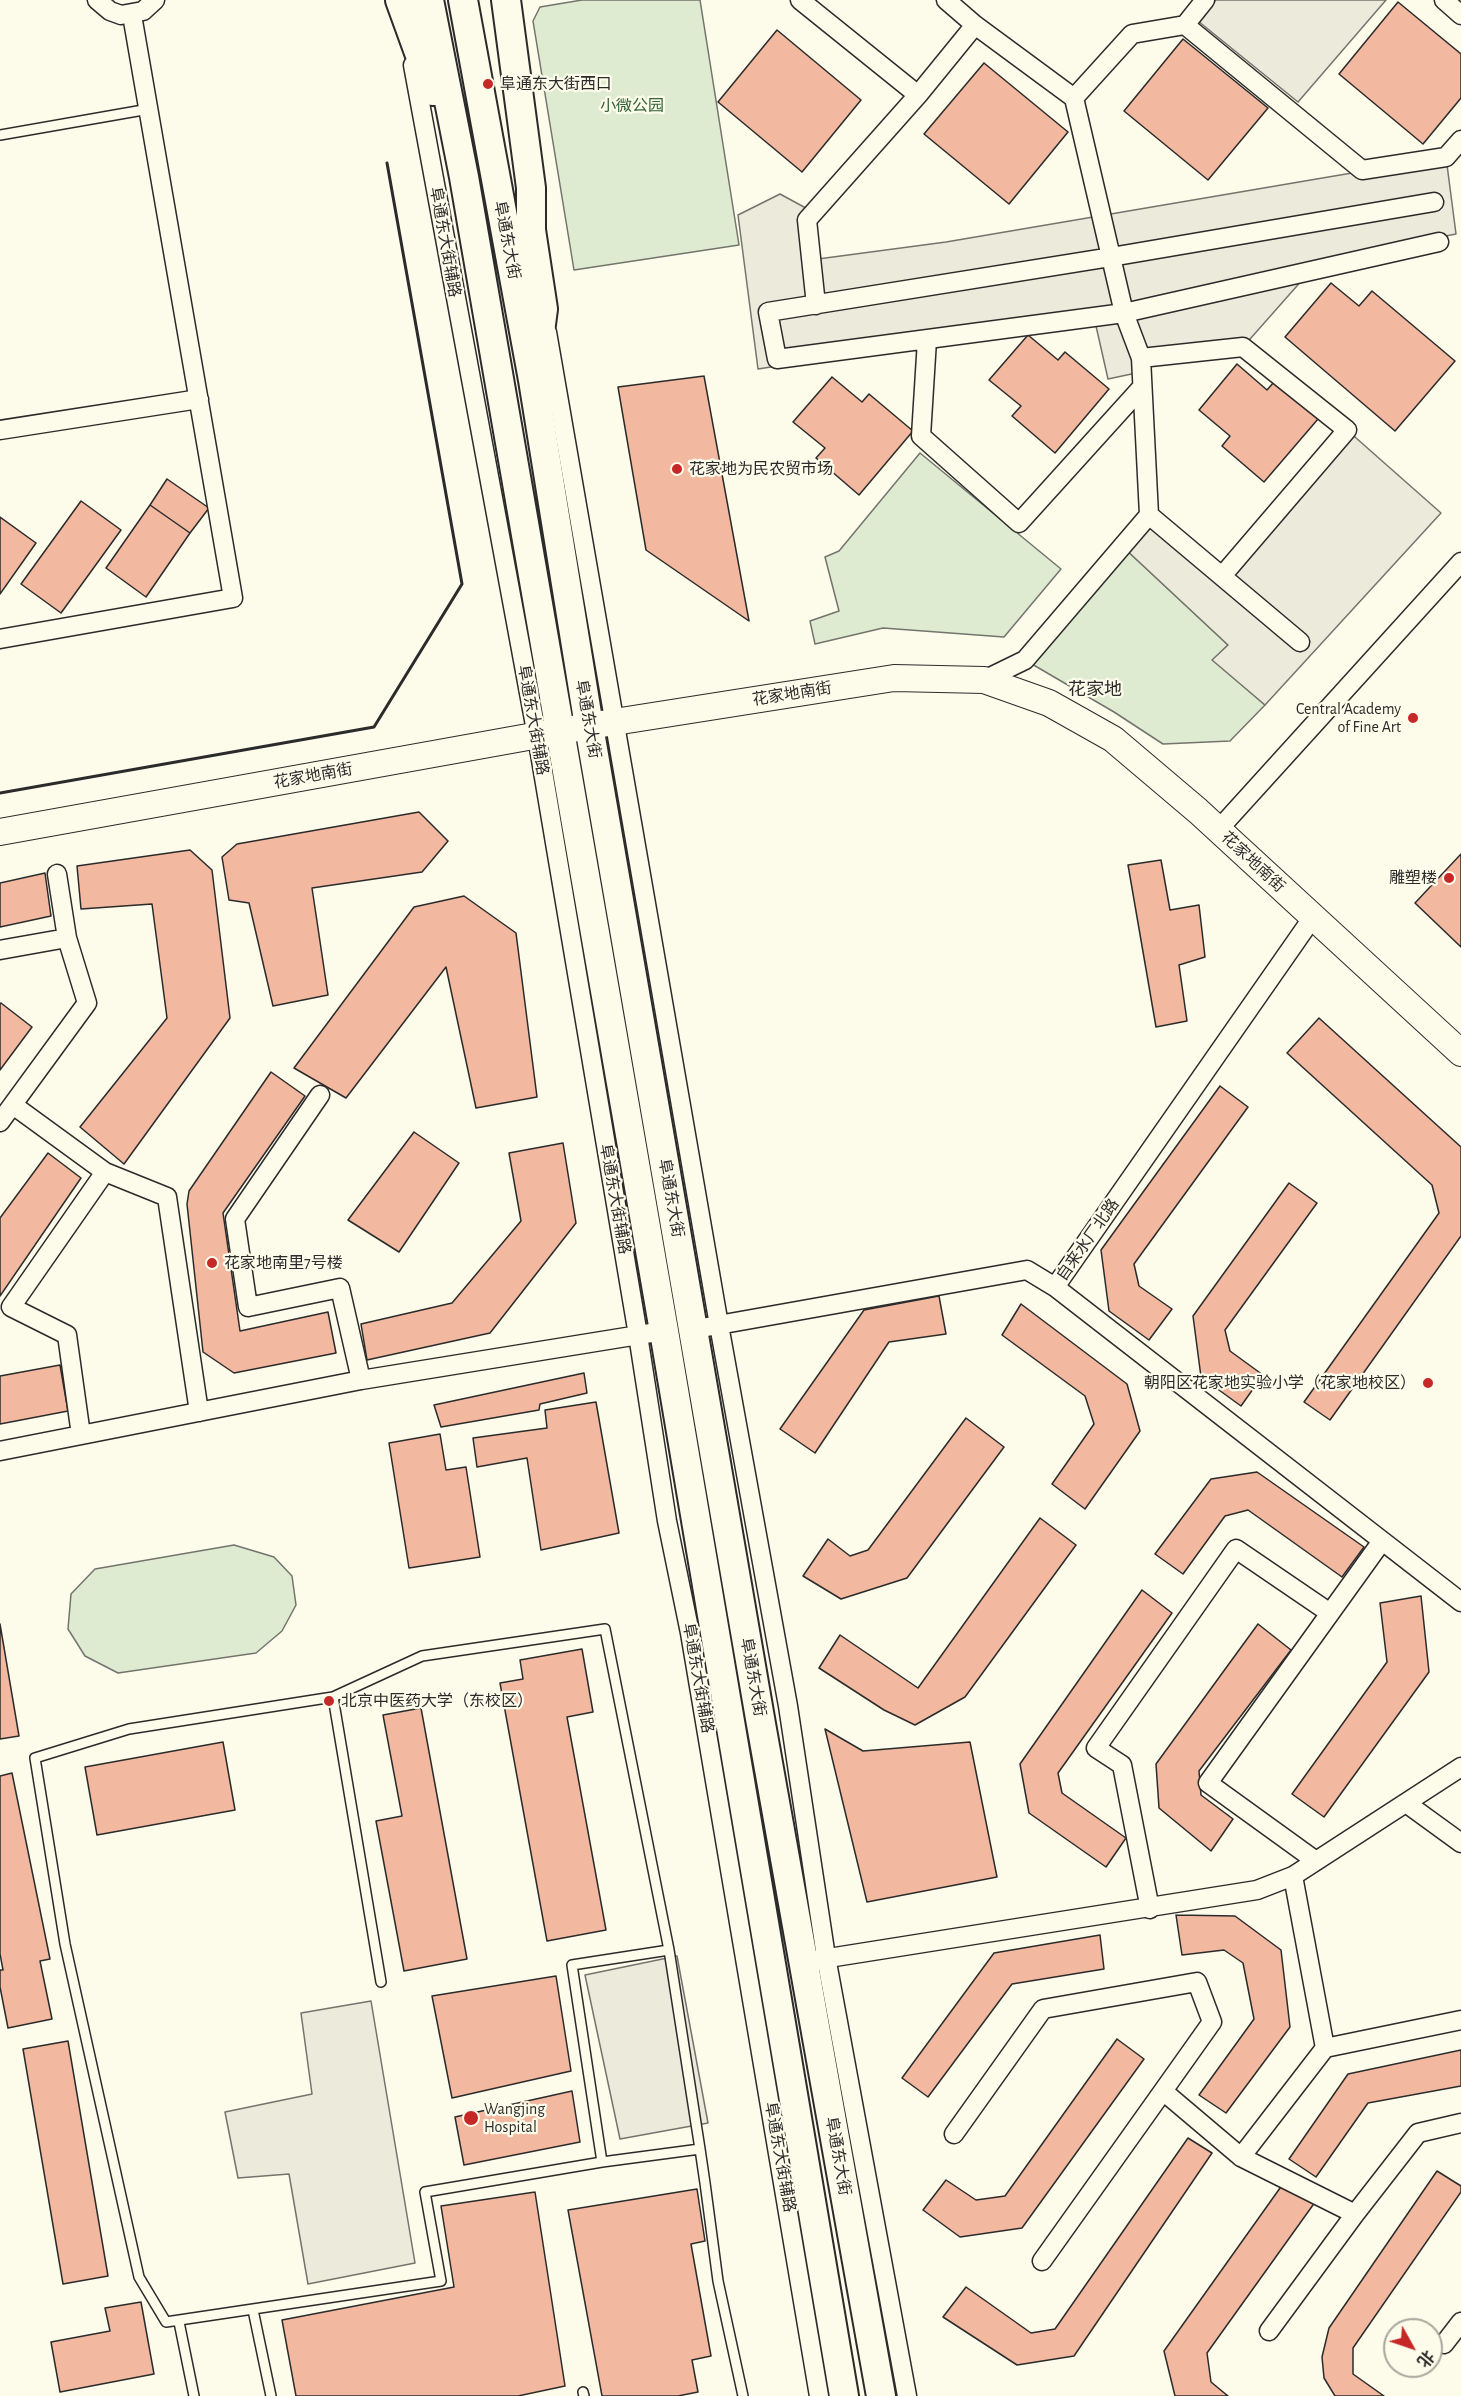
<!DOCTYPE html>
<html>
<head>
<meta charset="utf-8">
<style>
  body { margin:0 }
  #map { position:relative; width:1461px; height:2396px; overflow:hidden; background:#fdfbea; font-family:"Alegreya Sans","Noto Sans SC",sans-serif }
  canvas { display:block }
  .north { position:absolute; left:1383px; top:2318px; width:60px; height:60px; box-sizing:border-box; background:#fdfbea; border:2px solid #a9a89e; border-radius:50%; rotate:130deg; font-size:16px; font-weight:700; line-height:24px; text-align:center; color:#2b2b2b }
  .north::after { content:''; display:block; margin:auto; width:21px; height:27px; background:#c62828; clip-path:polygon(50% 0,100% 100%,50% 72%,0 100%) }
</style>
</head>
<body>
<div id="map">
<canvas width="1461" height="2396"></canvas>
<div class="north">北</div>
</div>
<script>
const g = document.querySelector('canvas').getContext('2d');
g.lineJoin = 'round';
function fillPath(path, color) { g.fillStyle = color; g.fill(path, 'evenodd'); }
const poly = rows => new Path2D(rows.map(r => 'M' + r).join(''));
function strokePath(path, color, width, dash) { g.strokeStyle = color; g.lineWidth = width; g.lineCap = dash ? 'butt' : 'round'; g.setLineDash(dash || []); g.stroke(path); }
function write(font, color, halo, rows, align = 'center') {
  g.font = font + ' "Alegreya Sans","Noto Sans SC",sans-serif'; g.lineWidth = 4.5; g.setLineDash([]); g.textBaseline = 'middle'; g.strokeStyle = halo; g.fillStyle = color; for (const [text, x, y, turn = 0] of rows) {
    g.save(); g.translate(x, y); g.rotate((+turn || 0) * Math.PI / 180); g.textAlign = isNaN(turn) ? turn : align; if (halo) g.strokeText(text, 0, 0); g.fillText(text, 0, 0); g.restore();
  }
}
const green = poly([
  [582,0,700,0,739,245,574,270,533,21,540,7,582,0],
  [920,453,1061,569,1004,637,883,628,815,644,810,621,839,611,825,557,839,551,920,453],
  [1122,546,1228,645,1213,660,1265,705,1230,741,1163,744,1114,712,1025,660,1122,546],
  [234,1545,274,1557,292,1576,296,1605,282,1631,256,1653,118,1673,85,1656,68,1629,71,1594,95,1569,234,1545]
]);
fillPath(green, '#deebd1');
strokePath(green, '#74746e', 1.5);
const parking = poly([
  [1216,0,1386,0,1298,102,1198,21,1216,0],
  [1446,157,1456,234,1319,261,1243,347,1141,358,1141,372,1108,379,1094,317,758,369,738,215,780,194,815,213,818,259,946,242,1446,157],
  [1347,430,1441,513,1265,705,1212,660,1228,645,1122,546,1149,515,1222,576,1347,430],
  [677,1956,708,2123,620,2139,585,1975,677,1956],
  [371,2001,415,2263,308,2284,289,2174,238,2178,225,2112,312,2094,301,2013,371,2001]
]);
fillPath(parking, '#eceadb');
strokePath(parking, '#74746e', 1.5);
const building = poly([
  [1398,2,1461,54,1461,98,1423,144,1339,74,1398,2],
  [777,30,861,100,802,172,718,102,777,30],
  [1183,39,1268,108,1208,180,1124,111,1183,39],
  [984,63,1068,132,1009,204,924,134,984,63],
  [1331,283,1359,306,1372,291,1455,361,1395,431,1285,337,1331,283],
  [1028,335,1058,360,1065,352,1109,389,1055,453,1012,416,1021,406,989,380,1028,335],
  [1237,364,1267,390,1274,382,1318,419,1264,482,1222,446,1230,436,1199,410,1237,364],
  [704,376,749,621,646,550,618,387,704,376],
  [832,377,862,402,869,394,913,431,859,495,816,458,825,448,793,422,832,377],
  [167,479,209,508,190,533,150,505,167,479],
  [81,501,121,530,61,613,21,584,81,501],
  [150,505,190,533,146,597,106,568,150,505],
  [0,517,36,543,0,594,0,517],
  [419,812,448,841,422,872,312,888,328,995,273,1006,249,903,229,900,222,857,237,844,419,812],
  [190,850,212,870,230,1018,124,1164,80,1127,167,1018,152,904,81,909,77,866,190,850],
  [1461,854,1461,947,1415,903,1461,854],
  [1161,860,1170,910,1199,905,1205,957,1179,965,1187,1021,1156,1027,1128,865,1161,860],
  [45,873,51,916,0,927,0,883,45,873],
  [464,896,516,933,537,1097,476,1108,446,967,346,1098,294,1068,414,907,464,896],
  [1,1003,32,1027,0,1070,0,1004,1,1003],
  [1319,1018,1461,1147,1461,1236,1330,1420,1304,1402,1439,1213,1432,1185,1287,1053,1319,1018],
  [271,1072,305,1096,223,1213,240,1331,328,1312,336,1353,234,1373,203,1352,187,1204,189,1191,271,1072],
  [1220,1086,1248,1107,1134,1264,1139,1286,1172,1309,1149,1340,1109,1311,1101,1250,1220,1086],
  [414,1132,459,1163,399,1252,348,1220,414,1132],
  [563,1143,576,1223,490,1333,367,1360,361,1324,452,1303,521,1221,509,1153,563,1143],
  [48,1153,81,1178,0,1296,0,1218,48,1153],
  [1289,1183,1317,1203,1225,1330,1230,1351,1263,1375,1241,1406,1201,1377,1193,1316,1289,1183],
  [939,1296,946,1334,889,1342,815,1453,780,1429,864,1310,939,1296],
  [1021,1304,1127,1384,1140,1431,1085,1509,1052,1484,1094,1424,1085,1396,1002,1335,1021,1304],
  [60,1365,68,1411,0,1424,0,1376,60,1365],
  [584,1373,587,1393,540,1404,539,1410,441,1427,434,1405,584,1373],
  [596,1402,619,1533,541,1550,527,1458,477,1467,473,1438,547,1428,545,1410,596,1402],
  [966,1418,1004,1447,907,1578,841,1599,803,1576,828,1539,850,1556,868,1550,966,1418],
  [440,1434,446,1470,466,1467,480,1557,409,1568,389,1443,440,1434],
  [1257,1472,1364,1547,1342,1577,1248,1510,1225,1516,1183,1574,1155,1554,1211,1479,1257,1472],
  [1040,1518,1076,1545,965,1697,915,1725,884,1710,819,1668,840,1635,918,1688,1040,1518],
  [1142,1590,1172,1613,1058,1773,1062,1793,1126,1838,1106,1867,1029,1813,1020,1764,1142,1590],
  [1421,1596,1429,1672,1324,1817,1292,1794,1387,1662,1380,1603,1421,1596],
  [0,1624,19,1736,0,1739,0,1624],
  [1258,1624,1291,1650,1199,1771,1201,1795,1233,1819,1211,1851,1159,1808,1156,1764,1258,1624],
  [582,1649,593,1712,567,1717,606,1930,547,1941,500,1683,523,1679,520,1660,582,1649],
  [421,1708,467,1959,404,1971,376,1821,402,1816,383,1715,421,1708],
  [825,1729,863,1751,970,1742,997,1877,867,1902,825,1729],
  [223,1742,235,1810,97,1835,85,1767,223,1742],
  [12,1773,50,1959,40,1961,52,2019,8,2028,0,1987,0,1970,3,1970,0,1954,0,1776,12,1773],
  [1176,1915,1235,1916,1281,1950,1290,2027,1226,2113,1199,2095,1254,2019,1243,1963,1224,1950,1182,1955,1176,1915],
  [1100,1935,1104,1969,1012,1984,928,2097,902,2078,994,1953,1100,1935],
  [556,1976,571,2071,452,2098,432,1996,556,1976],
  [1117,2039,1144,2059,1022,2228,960,2237,923,2210,946,2180,976,2200,1005,2196,1117,2039],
  [68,2041,108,2276,63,2284,23,2049,68,2041],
  [1461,2050,1461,2086,1368,2103,1316,2177,1289,2159,1348,2074,1461,2050],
  [572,2091,580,2142,464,2165,455,2117,572,2091],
  [1188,2138,1212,2153,1074,2356,1017,2365,943,2317,966,2287,1031,2333,1055,2329,1188,2138],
  [1437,2171,1461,2186,1461,2192,1353,2348,1353,2374,1384,2396,1335,2396,1324,2378,1322,2357,1329,2328,1437,2171],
  [1290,2174,1318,2198,1207,2353,1211,2382,1228,2396,1175,2396,1164,2351,1290,2174],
  [697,2189,705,2241,691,2244,711,2356,692,2360,698,2392,678,2396,602,2396,568,2210,697,2189],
  [535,2192,565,2386,518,2396,296,2396,282,2320,454,2287,441,2206,535,2192],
  [141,2302,154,2374,60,2392,51,2342,110,2331,105,2308,141,2302]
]);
fillPath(building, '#f2b8a0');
strokePath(building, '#2b2b2b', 1.5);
const lane = poly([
  [0,135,149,109],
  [333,1697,381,1982],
  [700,2149,602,2162,425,2192,441,2281,166,2322,139,2277,65,1944,35,1758,129,1729,333,1697,422,1656,605,1629,669,1950,700,2149,705,2183,707,2198,718,2281,743,2396],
  [602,2162,572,1965,669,1950],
  [253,2310,271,2396],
  [179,2322,194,2396],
  [583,2392,584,2396]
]);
const street = poly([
  [97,0,110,11,121,15,143,11,155,0],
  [800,0,918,95],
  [946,0,975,25],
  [1444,0,1461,15],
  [1185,25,1362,170,1446,157,1461,140],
  [413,65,537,736,638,1335,667,1521,690,1633,819,2396],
  [1434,202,1111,257,768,312,777,359,1124,313,1439,242],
  [816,305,807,220,918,95,975,25,1074,98,1132,34,1185,25,1205,0],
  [547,332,719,1325,788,1706,826,1957,907,2396],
  [927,340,921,436,1019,523,1142,387],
  [1141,358,1243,347,1347,430,1222,576],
  [0,430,199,399],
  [1149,515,1300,642],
  [0,639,233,598,132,15],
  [984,680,1025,660,1149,515,1141,358,1124,313,1074,98],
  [1218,830,1461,562],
  [0,950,67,938],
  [320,1095,235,1219,248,1307,340,1288,361,1380],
  [13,1105,105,1172,167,1197,199,1412],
  [0,1122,87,1003,67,938,57,874],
  [1055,1287,1461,1602],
  [707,1327,1027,1270,1055,1287,1313,917],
  [81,1435,67,1335,11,1307,105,1172],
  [0,1451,361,1380,651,1333],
  [1406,1803,1461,1843],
  [1316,1861,1208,1783,1382,1541],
  [1293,1876,1325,2048],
  [1150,1909,1122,1765,1096,1748,1236,1549,1330,1613],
  [816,1960,1257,1890,1293,1876,1461,1767],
  [954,2134,1043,2009,1197,1982,1212,2022,1163,2091],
  [1241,2157,1325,2048,1461,2020],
  [1042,2261,1163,2091,1241,2157,1355,2214,1418,2133,1461,2123],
  [1269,2331,1355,2214],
  [1444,2344,1461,2322]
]);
const secondary = poly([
  [0,832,589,726,894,678,984,680,1049,703,1113,739,1198,811,1461,1053]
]);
const primary = poly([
  [400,0,433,91],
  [429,0,464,177,664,1331,844,2396],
  [463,0,533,380,589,726,761,1724,881,2396],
  [506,0,531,188,531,230,543,309,537,355]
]);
strokePath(lane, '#2b2b2b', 12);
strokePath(street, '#2b2b2b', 21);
strokePath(secondary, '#2b2b2b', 28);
strokePath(primary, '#2b2b2b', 32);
strokePath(lane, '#fdfbea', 9);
strokePath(street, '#fdfbea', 18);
strokePath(secondary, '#fdfbea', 26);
strokePath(primary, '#fdfbea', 28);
strokePath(poly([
  [0,793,374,727,462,584,387,163]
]), '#2b2b2b', 3);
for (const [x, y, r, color] of [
  [488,84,6,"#c62828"],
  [677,469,6,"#c62828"],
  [1413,718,6,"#c62828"],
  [1449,878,6,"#c62828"],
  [212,1263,6,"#c62828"],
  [1428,1383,6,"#c62828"],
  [329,1701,6,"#c62828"],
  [471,2118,8,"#c62828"]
]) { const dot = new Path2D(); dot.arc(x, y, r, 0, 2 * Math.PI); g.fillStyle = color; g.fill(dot); strokePath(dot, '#fdfbea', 2); }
write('16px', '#2b2b2b', '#fdfbea', [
  ["阜通东大街西口",500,84],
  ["花家地为民农贸市场",689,469],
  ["Central Academy",1401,709,"right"],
  ["of Fine Art",1401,727,"right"],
  ["雕塑楼",1437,878,"right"],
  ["花家地南里7号楼",224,1263],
  ["朝阳区花家地实验小学（花家地校区）",1416,1383,"right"],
  ["北京中医药大学（东校区）",341,1701],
  ["Wangjing",484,2109],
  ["Hospital",484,2127]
], 'left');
write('16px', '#34623c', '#fdfbea', [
  ["小微公园",632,106]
]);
write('16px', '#2b2b2b', '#fdfbea', [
  ["阜通东大街",507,240,79],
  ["阜通东大街辅路",445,242,80],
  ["花家地南街",792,694,-9],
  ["阜通东大街",588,719,80],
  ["阜通东大街辅路",533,720,80],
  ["花家地南街",313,776,-10],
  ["花家地南街",1253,862,43],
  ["阜通东大街",671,1198,80],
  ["阜通东大街辅路",615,1199,80],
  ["自来水厂北路",1088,1240,-55],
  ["阜通东大街",753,1677,80],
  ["阜通东大街辅路",698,1678,80],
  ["阜通东大街",838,2156,80],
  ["阜通东大街辅路",780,2157,80]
]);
write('18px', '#2b2b2b', '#fdfbea', [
  ["花家地",1095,690]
]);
</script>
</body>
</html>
